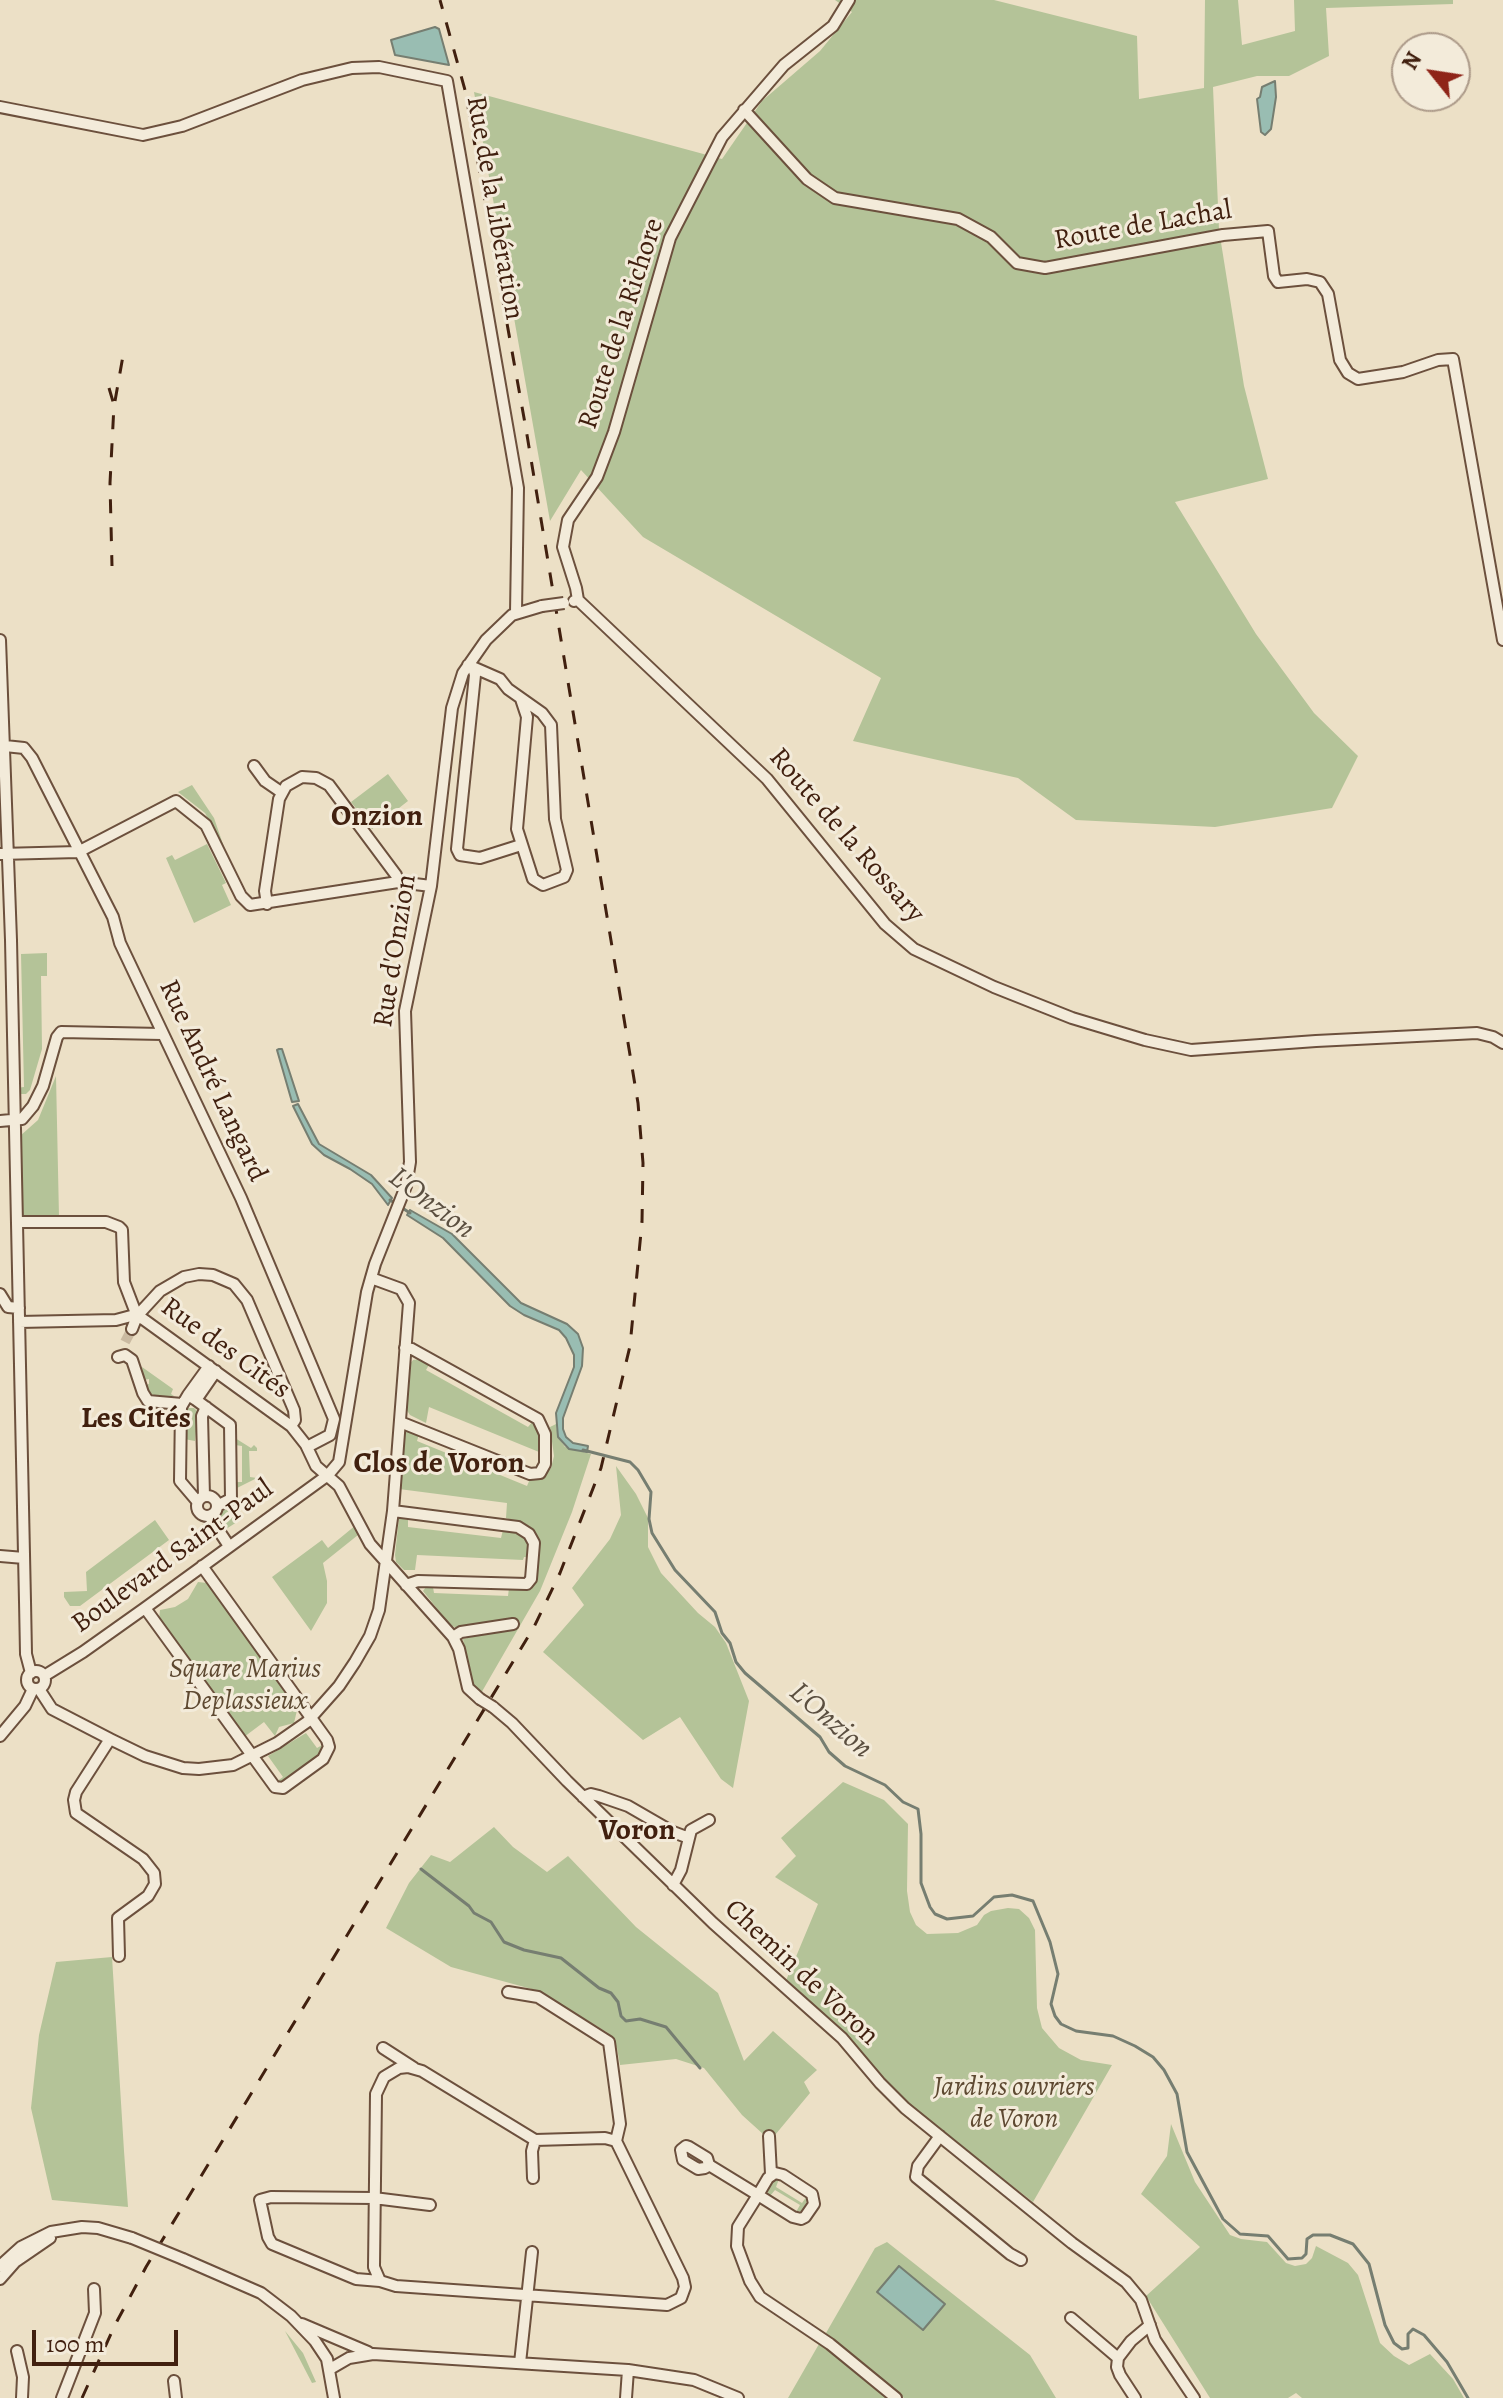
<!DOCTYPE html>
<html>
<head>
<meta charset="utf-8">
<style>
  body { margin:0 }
  #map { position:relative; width:1503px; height:2398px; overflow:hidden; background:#ece0c6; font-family:Alegreya,serif }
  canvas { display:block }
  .north { position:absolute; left:1391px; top:32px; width:80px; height:80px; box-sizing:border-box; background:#f3ebda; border:2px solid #ac9a89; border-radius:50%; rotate:300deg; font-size:22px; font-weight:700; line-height:32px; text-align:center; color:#41200f }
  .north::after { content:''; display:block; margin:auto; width:28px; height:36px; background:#8f2418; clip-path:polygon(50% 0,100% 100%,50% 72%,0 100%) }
  .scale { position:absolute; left:32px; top:2330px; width:146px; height:36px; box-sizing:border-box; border:4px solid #41200f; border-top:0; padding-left:10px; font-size:24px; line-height:28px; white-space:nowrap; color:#41200f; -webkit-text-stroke:6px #f3ebda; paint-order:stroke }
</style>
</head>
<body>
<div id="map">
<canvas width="1503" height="2398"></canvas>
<div class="north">N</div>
<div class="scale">100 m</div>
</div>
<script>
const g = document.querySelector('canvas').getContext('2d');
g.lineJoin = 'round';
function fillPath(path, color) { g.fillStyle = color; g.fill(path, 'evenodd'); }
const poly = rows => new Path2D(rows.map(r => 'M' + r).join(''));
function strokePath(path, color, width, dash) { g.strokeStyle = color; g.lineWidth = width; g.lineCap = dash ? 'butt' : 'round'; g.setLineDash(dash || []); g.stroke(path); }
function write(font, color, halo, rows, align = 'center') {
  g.font = font + ' Alegreya,serif'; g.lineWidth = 6; g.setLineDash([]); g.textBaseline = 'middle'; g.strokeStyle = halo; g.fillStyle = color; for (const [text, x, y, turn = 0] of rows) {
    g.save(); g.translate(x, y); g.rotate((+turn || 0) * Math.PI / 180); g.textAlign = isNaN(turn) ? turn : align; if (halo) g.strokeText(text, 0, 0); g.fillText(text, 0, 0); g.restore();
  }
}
fillPath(poly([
  [835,0,994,0,1137,36,1139,99,1204,88,1205,0,1238,0,1242,45,1295,31,1294,0,1453,0,1453,4,1326,8,1329,56,1289,76,1257,76,1213,87,1219,230,1244,386,1268,479,1175,502,1256,634,1314,713,1358,756,1332,808,1215,827,1076,820,1018,778,853,741,881,678,643,537,581,470,550,521,474,92,722,159,762,101,820,51,852,12],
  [388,774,408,801,372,829,351,802],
  [192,785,214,818,225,850,205,813,178,792],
  [207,844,226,883,222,885,231,905,194,923,166,858,172,855,175,860],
  [47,953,47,976,41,976,42,1049,30,1090,26,1094,16,1094,16,1088,24,1087,21,954],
  [56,1076,59,1217,23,1218,20,1136,38,1120],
  [420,1359,430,1363,426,1370,528,1427,533,1421,540,1432,539,1452,429,1407,426,1423,410,1415,406,1409,408,1366,413,1360],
  [142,1367,173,1389,171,1394,174,1396,148,1396,145,1385,149,1384,149,1379,144,1380],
  [188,1408,194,1408,198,1412,195,1441,184,1439,185,1412],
  [556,1424,558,1437,565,1447,591,1454,572,1512,540,1591,480,1695,472,1686,463,1639,517,1627,517,1619,457,1628,450,1625,423,1591,426,1587,433,1587,434,1593,508,1596,509,1588,528,1589,535,1582,539,1542,533,1529,527,1525,506,1518,507,1503,399,1489,403,1438,406,1432,412,1431,419,1434,417,1441,527,1486,530,1479,543,1477,551,1468,554,1456,550,1427],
  [235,1438,251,1448,254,1445,257,1448,257,1451,249,1451,250,1477,257,1478,237,1488,237,1492,235,1482,242,1482,242,1446,235,1445],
  [616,1466,636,1494,648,1518,648,1547,661,1573,698,1613,715,1627,726,1643,749,1701,733,1788,721,1779,680,1717,643,1740,543,1652,584,1605,572,1588,610,1539,621,1515],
  [226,1507,237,1522,223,1531,216,1518],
  [399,1518,408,1520,408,1527,501,1538,503,1530,519,1532,525,1538,528,1545,527,1557,524,1557,523,1560,417,1555,415,1570,404,1570,396,1562,395,1555],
  [155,1520,169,1540,80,1606,70,1606,64,1597,64,1592,87,1591,86,1572],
  [204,1524,216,1537,189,1556,183,1548,206,1532,202,1525],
  [356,1525,358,1535,323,1563,327,1581,327,1603,311,1631,272,1577,322,1540,328,1548],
  [198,1582,207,1583,298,1706,294,1723,279,1727,275,1736,264,1722,244,1737,159,1619,160,1610,175,1607,188,1599],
  [306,1733,317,1748,324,1744,323,1754,281,1784,276,1782,283,1777,268,1756],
  [843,1782,884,1800,908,1824,907,1891,910,1912,916,1925,927,1934,958,1933,977,1925,984,1915,991,1911,1008,1908,1019,1909,1029,1918,1035,1930,1037,2008,1042,2028,1059,2048,1081,2060,1112,2065,1033,2202,904,2102,785,1983,818,1904,775,1877,796,1856,781,1838],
  [494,1827,513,1847,547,1872,568,1856,636,1927,718,1993,744,2061,773,2031,817,2070,804,2082,810,2093,775,2135,763,2134,742,2115,704,2068,676,2059,620,2065,617,2048,608,2033,539,1991,451,1967,386,1928,409,1883,431,1855,450,1862],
  [112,1957,124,2151,128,2207,52,2200,31,2108,39,2035,56,1962],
  [1171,2124,1195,2182,1230,2235,1241,2239,1267,2242,1286,2263,1295,2266,1306,2264,1312,2258,1316,2246,1348,2263,1358,2275,1380,2343,1394,2356,1409,2365,1430,2354,1453,2379,1464,2398,1302,2398,1296,2393,1288,2398,1210,2398,1146,2296,1200,2247,1141,2194,1167,2156],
  [779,2179,776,2187,802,2203,807,2196,808,2198,803,2211,796,2212,800,2205,775,2190,770,2196,768,2195,768,2190,774,2180],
  [887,2242,1030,2355,1056,2398,904,2398,826,2333,875,2248],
  [285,2331,303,2353,316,2382,312,2383],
  [819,2344,828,2349,887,2398,788,2398]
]), '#b4c398');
const water = poly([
  [435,27,439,29,449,65,395,55,391,40,435,27],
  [1275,81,1276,97,1271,129,1265,135,1261,132,1257,99,1260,97,1262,87,1275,81],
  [279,1049,282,1049,299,1101,292,1102,277,1050,279,1049],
  [298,1104,319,1144,371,1175,392,1198,388,1205,372,1184,350,1169,324,1155,312,1144,293,1106,298,1104],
  [410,1210,452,1234,521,1303,567,1324,578,1334,583,1348,582,1366,563,1418,563,1429,566,1437,573,1443,588,1446,587,1452,569,1449,558,1437,556,1413,574,1367,574,1355,566,1338,559,1330,524,1315,510,1306,443,1238,407,1215,410,1210],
  [899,2266,945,2304,923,2330,877,2292,899,2266]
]);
fillPath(water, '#99bdb2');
strokePath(water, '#767e71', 2);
strokePath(poly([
  [390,1200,410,1213],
  [583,1450,630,1462,638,1470,651,1492,649,1519,652,1533,675,1570,715,1612,722,1633,730,1643,736,1662,745,1673,820,1737,829,1752,845,1766,885,1785,903,1802,918,1809,921,1834,921,1883,930,1907,935,1914,947,1919,973,1916,994,1897,1012,1895,1033,1901,1050,1942,1058,1974,1051,2004,1055,2016,1061,2024,1076,2031,1113,2036,1135,2046,1153,2057,1164,2070,1177,2094,1187,2152,1223,2219,1240,2234,1268,2236,1288,2259,1302,2258,1306,2254,1307,2239,1313,2235,1330,2235,1353,2244,1369,2264,1385,2325,1394,2343,1402,2349,1408,2348,1408,2334,1413,2329,1424,2335,1447,2362,1468,2398],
  [421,1869,469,1906,474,1913,491,1922,504,1942,524,1950,561,1958,599,1988,611,1993,618,2002,621,2016,626,2021,640,2019,666,2027,700,2068]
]), '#767e71', 3);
strokePath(poly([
  [125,1342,132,1329]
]), '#cabaa1', 10, [10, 5]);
const minor = poly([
  [0,107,143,135,182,126,302,80,352,68,379,67,447,81,518,488,516,612],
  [744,110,807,179,835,198,958,219,991,237,1017,263,1045,268,1223,235,1268,231,1274,276,1278,282,1307,279,1320,282,1328,294,1340,360,1348,373,1358,379,1403,372,1438,360,1453,359,1503,640],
  [578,600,767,779,885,924,914,949,994,987,1072,1018,1145,1040,1191,1050,1316,1041,1477,1033,1493,1037,1503,1043],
  [574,601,578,600,576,588,563,547,568,520,597,477,614,432,670,238,722,137,784,65,833,26,849,0],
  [0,640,11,940,25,1601,26,1654,31,1673],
  [468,665,500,679,508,689,542,713,551,725,555,819,567,870,564,877,543,885,533,879,517,829,527,717,521,699],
  [473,667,475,675,457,849,460,855,480,858,521,845],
  [5,746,24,748,32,758,113,917,120,943,241,1198,334,1419,330,1435,307,1447],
  [254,766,265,781,281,792],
  [0,854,78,852,176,801,206,825,241,896,250,905,398,882,431,886],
  [267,904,265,891,279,799,286,786,302,777,316,778,329,785,396,875,398,882],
  [0,1121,22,1119,33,1106,43,1086,57,1037,61,1032,162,1034],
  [17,1222,106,1222,119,1227,122,1230,124,1282,137,1316],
  [0,1294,8,1307,19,1308],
  [19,1322,116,1320,131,1316,143,1319,291,1426,306,1445,316,1466,339,1486,370,1544,453,1637,459,1649,468,1688,480,1699],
  [132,1329,137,1316,160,1291,184,1277,199,1274,213,1275,234,1284,247,1300,294,1410,295,1420,291,1426],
  [118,1357,125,1355,132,1360,143,1393,148,1401,182,1404],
  [188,1395,209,1366],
  [196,1400,230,1425,231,1499,217,1506],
  [400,1422,530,1474,540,1473,545,1464,545,1434,538,1419,412,1349,405,1348],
  '197 1506a10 10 0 1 1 20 0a10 10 0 1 1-20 0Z',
  [204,1496,202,1416,206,1407],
  [197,1501,180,1481,181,1407,188,1395,196,1400,216,1371],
  [393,1511,518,1527,529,1534,534,1543,531,1579,527,1584,418,1581,406,1585],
  [209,1516,229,1546],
  [0,1556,24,1558],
  [145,1608,275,1787,283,1788,323,1759,329,1747,327,1740,202,1566],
  [453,1637,461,1632,513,1624],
  '27 1680a9 9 0 1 1 18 0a9 9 0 1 1-18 0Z',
  [44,1676,83,1652,145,1608,328,1475,339,1462,367,1292,375,1264,406,1186,410,1162,405,1011,431,886,452,708,463,673,486,640,512,615,542,606],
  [39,1689,52,1709,110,1739,76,1792,74,1800,76,1813,143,1859,154,1873,155,1884,148,1896,118,1918,119,1956],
  [493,1707,512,1723,567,1781,713,1923,842,2038,880,2083,905,2108,1072,2243,1126,2282,1141,2300,1155,2340,1194,2398],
  [0,1736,25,1706,33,1689],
  [110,1739,145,1756,183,1768,199,1769,233,1765,277,1743,307,1722,339,1686,355,1662,370,1636,379,1610,393,1511,409,1303,401,1289,371,1278],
  [583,1797,591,1794,599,1796,628,1806,673,1832,689,1838],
  [673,1885,681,1870,691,1830,709,1820],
  [508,1992,538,1997,609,2042,620,2124,616,2141],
  [383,2048,414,2068],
  [408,2067,422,2071,535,2140,605,2138,616,2141,683,2278,685,2287,681,2298,667,2305,396,2286,380,2281,374,2267,376,2094,384,2077,399,2068,408,2067],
  [769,2136,771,2174],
  [940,2136,918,2166,916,2177,1010,2254,1021,2260],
  [709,2165,705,2168,698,2169,683,2160,681,2150,686,2146,689,2147,707,2158,709,2165,758,2195,738,2227,737,2246,750,2281,760,2297,830,2344,896,2398],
  [775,2173,783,2175,812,2194,814,2204,805,2217,801,2219,793,2217,758,2195,768,2178,775,2173],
  [533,2178,532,2151,535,2140],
  [183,2259,261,2293,291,2316,315,2341,327,2359,334,2398],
  [0,2266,21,2247,51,2232,82,2227,98,2228,132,2238],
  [0,2279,15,2262,50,2238],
  [380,2281,356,2279,272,2244,268,2237,260,2200,271,2197,374,2198,430,2205],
  [1071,2318,1118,2358],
  [302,2324,368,2352],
  [17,2351,23,2377,22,2398],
  [520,2363,532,2252],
  [330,2369,349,2358,373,2354,628,2370,694,2380,738,2398],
  [174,2381,176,2398],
  [62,2398,95,2313,94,2289],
  [626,2398,628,2370],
  [1135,2398,1120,2375,1117,2367,1118,2358,1131,2341,1150,2325]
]);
strokePath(minor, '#6c503d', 14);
strokePath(minor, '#f3ebda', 10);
strokePath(poly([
  [109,388,114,405,110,483,112,566],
  [115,401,124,350],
  [82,2398,115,2325,146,2267,534,1627,560,1573,601,1468,630,1346,642,1222,643,1163,638,1103,526,429,465,90,440,0]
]), '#41200f', 3, [14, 14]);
const minorBridge = poly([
  [542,606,564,603],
  [480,1699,493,1707],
  [132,2238,183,2259]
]);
strokePath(minorBridge, '#6c503d', 14, []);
strokePath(minorBridge, '#f3ebda', 10);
write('28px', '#41200f', '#f3ebda', [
  ["Rue de la Libération",494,208,80],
  ["Route de Lachal",1143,226,-10],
  ["Route de la Richore",622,324,-72],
  ["Route de la Rossary",846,836,49],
  ["Rue d'Onzion",396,951,-81],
  ["Rue André Langard",212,1081,65],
  ["Rue des Cités",225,1349,36],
  ["Boulevard Saint-Paul",173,1557,-36],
  ["Chemin de Voron",801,1973,43]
]);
write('italic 28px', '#5e4931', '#f3ebda', [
  ["Square Marius",245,1670],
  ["Deplassieux",245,1702],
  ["Jardins ouvriers",1014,2088],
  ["de Voron",1014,2120]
]);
write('bold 30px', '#41200f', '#f3ebda', [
  ["Onzion",377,818],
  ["Les Cités",136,1420],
  ["Clos de Voron",439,1465],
  ["Voron",637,1832]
]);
write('italic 30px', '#5b4f40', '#f3ebda', [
  ["L'Onzion",431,1204,37],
  ["L'Onzion",830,1721,41]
]);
</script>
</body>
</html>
